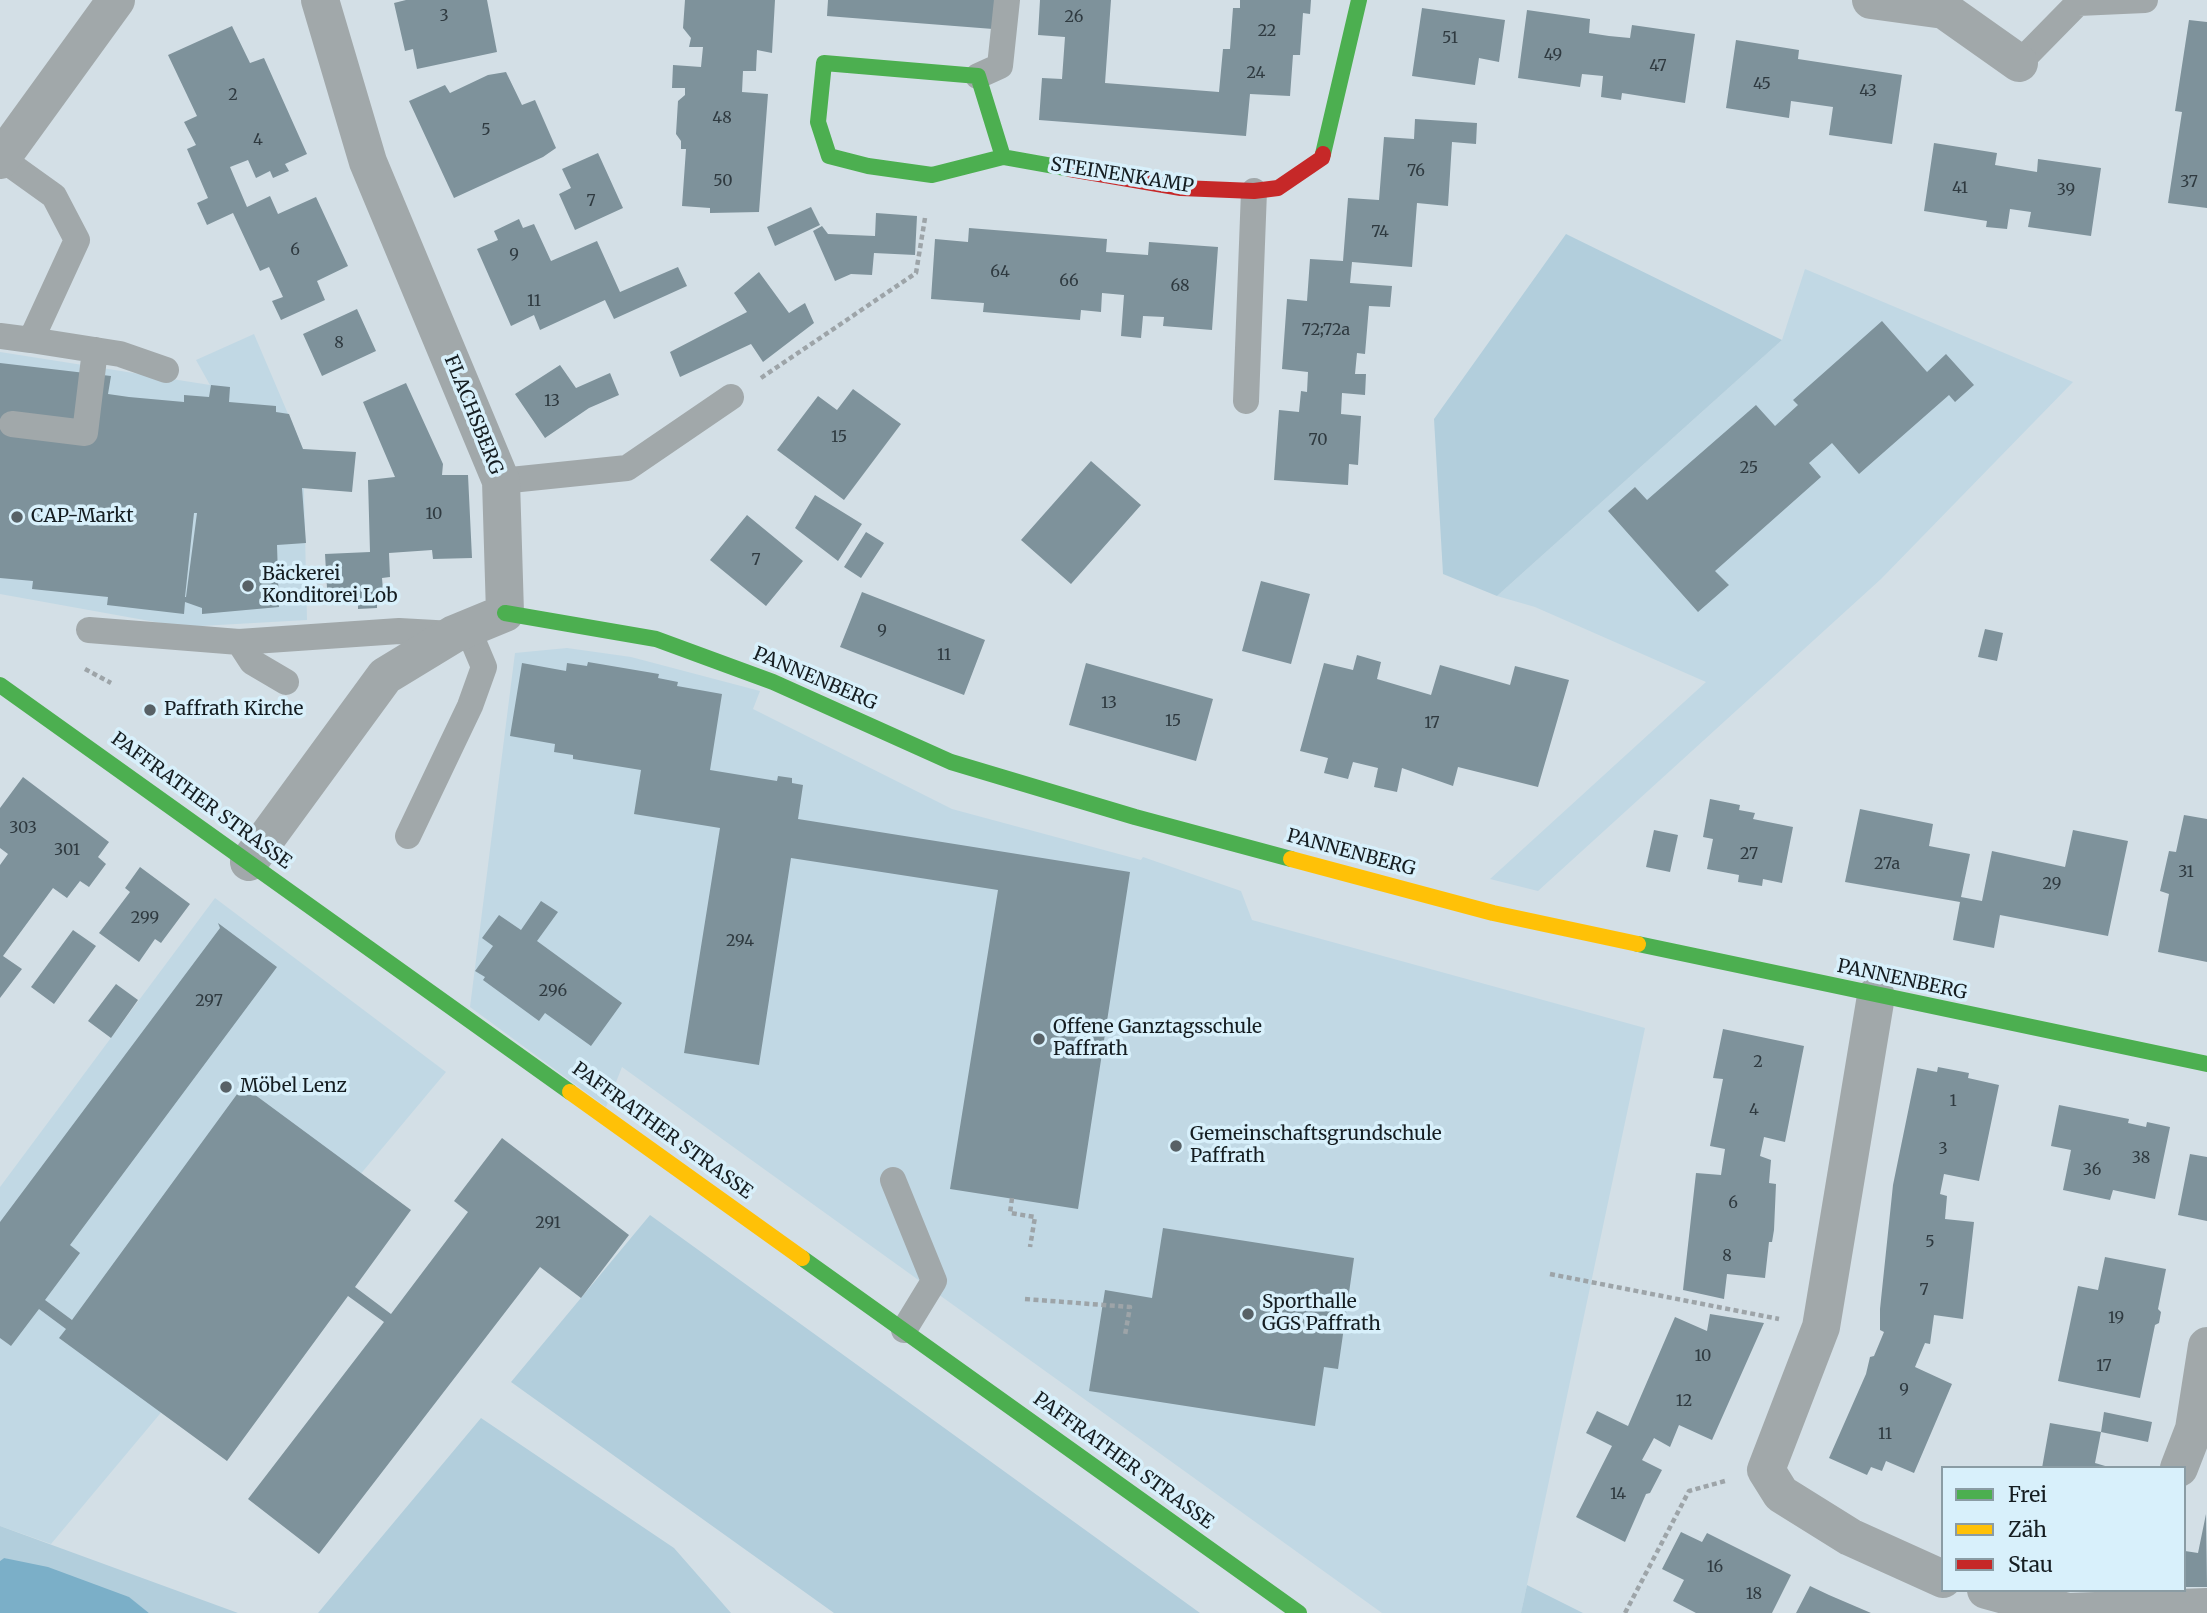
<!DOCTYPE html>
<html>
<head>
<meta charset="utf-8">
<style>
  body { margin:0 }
  #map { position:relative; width:2207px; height:1613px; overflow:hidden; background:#d3dfe6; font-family:Merriweather,serif }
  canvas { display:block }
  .legend { position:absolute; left:1941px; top:1466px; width:245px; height:126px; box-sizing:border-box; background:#d8f0fb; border:2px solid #8a9ca4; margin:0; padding:9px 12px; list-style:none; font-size:21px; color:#151d21 }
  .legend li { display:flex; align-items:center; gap:14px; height:35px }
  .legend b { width:35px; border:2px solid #8a9ca4 }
</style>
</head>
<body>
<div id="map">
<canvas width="2207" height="1613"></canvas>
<ul class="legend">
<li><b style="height:9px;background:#4caf50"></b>Frei</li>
<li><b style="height:9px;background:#ffc107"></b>Zäh</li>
<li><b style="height:9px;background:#c62828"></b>Stau</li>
</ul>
</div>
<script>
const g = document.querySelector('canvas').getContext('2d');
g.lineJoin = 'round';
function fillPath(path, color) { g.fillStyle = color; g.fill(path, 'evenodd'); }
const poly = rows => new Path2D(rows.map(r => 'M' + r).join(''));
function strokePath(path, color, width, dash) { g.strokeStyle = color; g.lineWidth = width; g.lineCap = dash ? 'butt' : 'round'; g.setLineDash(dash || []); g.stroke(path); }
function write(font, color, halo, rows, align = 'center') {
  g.font = font + ' Merriweather,serif'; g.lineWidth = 7; g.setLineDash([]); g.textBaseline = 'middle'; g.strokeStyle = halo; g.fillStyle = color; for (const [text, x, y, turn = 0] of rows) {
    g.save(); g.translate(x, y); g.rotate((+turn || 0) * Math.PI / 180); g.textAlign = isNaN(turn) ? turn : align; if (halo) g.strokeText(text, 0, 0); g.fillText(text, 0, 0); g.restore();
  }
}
fillPath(poly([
  [1805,269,2073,382,1881,579,1538,891,1490,879,1706,682,1535,607,1497,596,1782,340],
  [254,334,303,449,307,620,183,627,0,594,0,352,210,385,196,360],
  [567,648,631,657,760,691,753,709,952,809,1141,860,1143,857,1241,891,1252,920,1645,1028,1521,1613,1382,1613,622,1067,606,1107,470,1007,515,653],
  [215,898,446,1072,51,1544,0,1526,0,1187]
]), '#c1d8e4');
fillPath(poly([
  [1566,234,1782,340,1497,596,1443,574,1434,419],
  [650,1215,1200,1613,834,1613,511,1382],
  [481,1418,674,1548,731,1613,318,1613],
  [0,1526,238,1613,149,1613,128,1597,4,1558,0,1561],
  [1527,1585,1583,1613,1521,1613]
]), '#b2cedc');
fillPath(poly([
  [4,1558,48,1567,129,1597,149,1613,0,1613,0,1561]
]), '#7bafc8');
fillPath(poly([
  [406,0,487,0,497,52,417,69,413,49,405,51,394,3],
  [685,0,775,0,772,53,757,50,756,71,743,71,742,92,768,94,759,212,710,213,710,208,682,206,686,149,681,149,681,141,676,134,678,101,685,95,685,88,672,88,673,65,701,67,703,47,689,47,691,38,683,28],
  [828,0,995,0,993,29,827,16],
  [1040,0,1111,0,1105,83,1219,92,1223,49,1230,49,1233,8,1240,8,1240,0,1311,0,1310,14,1303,13,1300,55,1293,55,1290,96,1250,94,1246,136,1039,120,1042,78,1062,79,1065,37,1038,35],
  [1422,8,1505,20,1499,62,1479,58,1475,85,1412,76],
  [1527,10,1590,19,1589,33,1609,36,1630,38,1632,25,1695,34,1685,103,1622,93,1621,100,1601,97,1603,76,1582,74,1580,87,1518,78],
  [2189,20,2207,22,2207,208,2168,203,2182,112,2175,111],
  [232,26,250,63,264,58,307,154,285,164,289,171,273,178,270,171,256,178,248,160,230,167,247,207,270,196,278,214,316,197,348,266,317,281,325,300,281,320,272,301,283,297,269,267,260,271,233,213,207,225,197,203,208,198,187,149,196,145,184,122,197,116,168,55],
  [1736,40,1799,50,1798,59,1902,75,1892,144,1829,135,1833,107,1791,101,1789,118,1726,108],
  [506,72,522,105,535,100,556,148,543,157,454,198,409,101,445,85,450,93,488,75],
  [1415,119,1477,123,1476,144,1452,142,1448,206,1417,203,1412,267,1352,262,1350,283,1392,286,1390,307,1369,306,1365,354,1357,353,1355,374,1366,374,1365,395,1342,393,1341,414,1361,416,1358,465,1349,464,1348,485,1274,480,1279,410,1299,412,1301,391,1307,392,1308,372,1282,369,1287,299,1307,301,1310,259,1343,261,1348,198,1379,200,1384,137,1414,139],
  [1934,143,1997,153,1995,165,2037,172,2038,159,2101,168,2091,236,2028,227,2031,212,2010,209,2007,229,1986,227,1987,221,1924,211],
  [598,153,623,208,575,230,559,194,571,188,562,169],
  [811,207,820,225,775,246,767,227],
  [876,213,917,216,915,255,874,253,872,275,851,274,835,281,813,231,822,226,828,234,875,236],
  [519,219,523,228,534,224,551,261,597,241,620,292,678,267,687,286,614,319,605,300,540,330,534,315,511,326,477,249,498,240,494,231],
  [969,228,1107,239,1106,252,1148,255,1149,242,1218,247,1212,330,1163,326,1164,317,1143,316,1141,338,1121,336,1124,295,1102,293,1101,312,1081,310,1080,320,983,312,984,303,931,299,935,239,968,242],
  [759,272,789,313,805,303,814,323,763,362,751,344,680,377,670,352,747,312,734,293],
  [357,309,376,351,322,376,303,334],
  [1882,321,1927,372,1946,354,1974,385,1955,402,1949,395,1859,474,1832,443,1809,463,1821,477,1715,571,1729,585,1698,612,1608,511,1635,487,1647,500,1756,405,1775,426,1798,405,1793,400],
  [0,363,111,376,108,394,129,397,184,402,184,395,209,397,211,385,230,387,229,402,276,406,276,412,289,414,303,449,356,452,352,492,302,488,306,543,277,545,279,607,202,614,202,608,185,602,184,614,107,605,108,597,32,589,33,581,0,578],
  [194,513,197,513,186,597,185,597],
  [560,365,576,388,610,373,619,395,589,408,545,438,515,394],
  [406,383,443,464,442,475,468,475,472,558,433,559,432,550,389,553,390,577,382,578,384,602,377,602,377,608,358,609,358,603,328,605,325,554,370,552,368,480,395,477,363,402],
  [853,389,901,424,844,500,777,450,818,396,837,410],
  [1091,461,1141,505,1071,584,1021,540],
  [815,495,862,524,838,561,795,528],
  [747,515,803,561,766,606,710,560],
  [866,532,884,543,861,578,844,567],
  [1261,581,1310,594,1291,664,1242,651],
  [862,592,985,640,964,695,840,647],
  [1985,629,2003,633,1997,661,1978,657],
  [1357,655,1381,662,1377,679,1431,695,1440,665,1510,685,1515,666,1569,680,1538,787,1458,767,1453,786,1402,768,1397,792,1374,787,1378,768,1353,762,1348,779,1324,773,1328,758,1300,751,1324,663,1353,670],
  [588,662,659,674,658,678,678,682,677,686,722,694,710,770,777,781,778,776,792,778,792,783,803,785,798,819,1130,872,1078,1209,950,1189,998,890,791,858,759,1065,684,1053,720,828,634,814,641,770,573,759,573,755,554,752,555,744,510,736,522,663,566,671,567,663,587,666],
  [1086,663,1213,699,1196,761,1069,725],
  [23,777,109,842,98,857,106,864,89,887,80,881,67,898,53,888,3,956,22,969,0,998,0,865,8,854,0,848,0,808],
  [1710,799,1740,805,1739,810,1755,813,1753,819,1793,827,1782,883,1763,879,1762,886,1738,882,1739,875,1707,869,1713,839,1703,837],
  [1860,809,1933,824,1929,846,1970,854,1961,897,1982,901,1992,851,2065,867,2073,830,2128,841,2108,936,2000,915,1994,948,1953,940,1960,902,1845,882],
  [2184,815,2207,819,2207,962,2158,952,2169,894,2160,891,2169,851,2176,852],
  [1654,830,1678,835,1670,872,1646,867],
  [140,867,190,904,161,943,155,939,139,962,99,933,130,892,125,888],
  [541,901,558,912,537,941,622,1003,591,1046,545,1013,539,1021,483,980,485,977,475,971,493,946,482,938,499,915,521,930],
  [218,923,277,967,70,1245,80,1253,45,1300,72,1320,243,1086,411,1210,355,1287,391,1314,468,1212,454,1201,502,1138,629,1235,581,1298,540,1267,319,1554,248,1499,384,1322,348,1296,227,1461,59,1338,66,1329,39,1309,11,1346,0,1338,0,1222,220,928],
  [73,930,96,946,54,1004,31,987],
  [116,984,138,1000,111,1038,88,1021],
  [1723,1029,1804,1046,1785,1142,1764,1137,1760,1156,1771,1160,1769,1183,1776,1184,1774,1230,1772,1242,1769,1242,1765,1278,1727,1274,1724,1299,1683,1290,1696,1173,1721,1175,1725,1149,1710,1146,1723,1079,1713,1078],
  [1938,1067,1969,1073,1968,1078,1999,1085,1979,1181,1944,1174,1940,1194,1947,1196,1945,1219,1974,1222,1963,1319,1934,1315,1930,1344,1925,1343,1915,1367,1952,1384,1914,1473,1886,1461,1882,1471,1871,1467,1867,1475,1829,1458,1866,1374,1870,1357,1874,1356,1884,1332,1880,1330,1880,1309,1893,1185,1917,1068,1937,1072],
  [2059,1105,2129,1119,2128,1123,2146,1127,2147,1122,2170,1127,2155,1199,2113,1190,2110,1200,2063,1190,2071,1150,2051,1146],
  [2190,1154,2207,1157,2207,1221,2178,1215],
  [1163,1228,1354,1258,1338,1369,1324,1367,1315,1426,1089,1391,1105,1290,1152,1298],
  [2105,1257,2166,1269,2158,1309,2161,1312,2159,1323,2155,1325,2140,1398,2058,1381,2078,1286,2098,1290],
  [1710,1314,1764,1323,1712,1440,1679,1425,1670,1447,1654,1438,1642,1460,1662,1470,1650,1493,1646,1494,1625,1542,1576,1517,1612,1446,1586,1433,1597,1411,1628,1426,1675,1317,1707,1331],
  [2104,1412,2152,1422,2148,1442,2101,1432],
  [2050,1423,2101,1432,2095,1463,2112,1468,2042,1468],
  [2206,1514,2207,1587,2184,1587,2185,1551,2198,1553],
  [1681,1532,1702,1542,1707,1533,1791,1575,1772,1613,1696,1613,1673,1601,1684,1580,1662,1569],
  [1810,1586,1829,1595,1871,1613,1796,1613]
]), '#7e929b');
strokePath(poly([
  [761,378,916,273,925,218],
  [85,669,111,683],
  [1012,1198,1010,1213,1035,1217,1030,1247],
  [1550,1274,1779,1319],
  [1025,1299,1130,1307,1125,1335],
  [1625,1613,1689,1491,1725,1481]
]), '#9da4a8', 4.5, [5, 3.5]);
strokePath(poly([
  [2019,63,2078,3,2145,0],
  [978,76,1000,66,1007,0],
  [0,336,31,340,77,240,54,196,1,158],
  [31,340,120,354,166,370],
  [1246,401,1254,191],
  [12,424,85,433,95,350],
  [501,481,627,468,731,397],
  [89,630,239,642,399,631,453,634],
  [239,642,252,662,286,682],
  [408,836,470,706,484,667,468,629],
  [893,1180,934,1281,904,1330]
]), '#a1a8aa', 26);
strokePath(poly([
  [1871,0,1944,10,2019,63],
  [0,160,116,0],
  [249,862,385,676,454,634,505,613,501,481,368,162,320,0],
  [1876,996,1821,1327,1766,1470,1781,1494,1850,1537,1943,1579],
  [2179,1468,2194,1429,2207,1346],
  [1986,1590,2068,1612,2207,1607]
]), '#a1a8aa', 38);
strokePath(poly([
  [1323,154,1359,0],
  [1003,157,932,175,868,166,829,156,818,122,824,63,978,76,1003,157,1070,169],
  [505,613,656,639,773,682,951,762,1135,817,1291,859],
  [0,685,570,1092],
  [1638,944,2207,1064],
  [802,1258,1299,1613]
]), '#4caf50', 16);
strokePath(poly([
  [1291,859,1493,913,1638,944],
  [570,1092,802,1258]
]), '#ffc107', 16);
strokePath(poly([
  [1070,169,1181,188,1254,191,1278,188,1322,158,1323,154]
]), '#c62828', 16);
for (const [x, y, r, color] of [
  [17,517,7,"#586166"],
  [248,586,7,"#586166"],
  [150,710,7,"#586166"],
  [1039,1039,7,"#586166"],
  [226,1087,7,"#586166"],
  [1176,1146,7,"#586166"],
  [1248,1314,7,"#586166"]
]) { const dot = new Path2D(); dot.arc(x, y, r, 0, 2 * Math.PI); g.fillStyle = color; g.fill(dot); strokePath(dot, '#d8f0fb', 2.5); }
write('16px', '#2f3a40', null, [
  ["3",444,16],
  ["26",1074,17],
  ["22",1267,31],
  ["51",1450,38],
  ["49",1553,55],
  ["47",1658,66],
  ["24",1256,73],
  ["45",1762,84],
  ["43",1868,91],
  ["2",233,95],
  ["48",722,118],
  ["5",486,130],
  ["4",258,140],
  ["76",1416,171],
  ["50",723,181],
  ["37",2189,182],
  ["41",1960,188],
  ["39",2066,190],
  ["7",591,201],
  ["74",1380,232],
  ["6",295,250],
  ["9",514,255],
  ["64",1000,272],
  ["66",1069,281],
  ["68",1180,286],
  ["11",534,301],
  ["72;72a",1326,330],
  ["8",339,343],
  ["13",552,401],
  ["15",839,437],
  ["70",1318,440],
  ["25",1749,468],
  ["10",434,514],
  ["7",756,560],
  ["9",882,631],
  ["11",944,655],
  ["13",1109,703],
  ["15",1173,721],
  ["17",1432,723],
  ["303",23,828],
  ["301",67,850],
  ["27",1749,854],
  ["27a",1887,864],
  ["31",2186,872],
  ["29",2052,884],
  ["299",145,918],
  ["294",740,941],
  ["296",553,991],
  ["297",209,1001],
  ["2",1758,1062],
  ["1",1953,1101],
  ["4",1754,1110],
  ["3",1943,1149],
  ["38",2141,1158],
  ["36",2092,1170],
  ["6",1733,1203],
  ["291",548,1223],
  ["5",1930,1242],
  ["8",1727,1256],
  ["7",1924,1290],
  ["19",2116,1318],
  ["10",1703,1356],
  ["17",2104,1366],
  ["9",1904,1390],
  ["12",1684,1401],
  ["11",1885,1434],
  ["14",1618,1494],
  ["16",1715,1567],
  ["18",1754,1594]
]);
write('19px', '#151d21', '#d8f0fb', [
  ["STEINENKAMP",1122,176,9],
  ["FLACHSBERG",473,415,68],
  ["PANNENBERG",815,679,23],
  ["PAFFRATHER STRASSE",201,801,36],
  ["PANNENBERG",1351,853,15],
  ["PANNENBERG",1902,980,12],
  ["PAFFRATHER STRASSE",662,1131,36],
  ["PAFFRATHER STRASSE",1123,1461,36]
]);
write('19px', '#151d21', '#d8f0fb', [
  ["CAP-Markt",31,517],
  ["Bäckerei",262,575],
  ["Konditorei Lob",262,597],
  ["Paffrath Kirche",164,710],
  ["Offene Ganztagsschule",1053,1028],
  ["Paffrath",1053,1050],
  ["Möbel Lenz",240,1087],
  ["Gemeinschaftsgrundschule",1190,1135],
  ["Paffrath",1190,1157],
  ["Sporthalle",1262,1303],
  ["GGS Paffrath",1262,1325]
], 'left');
</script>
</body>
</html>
